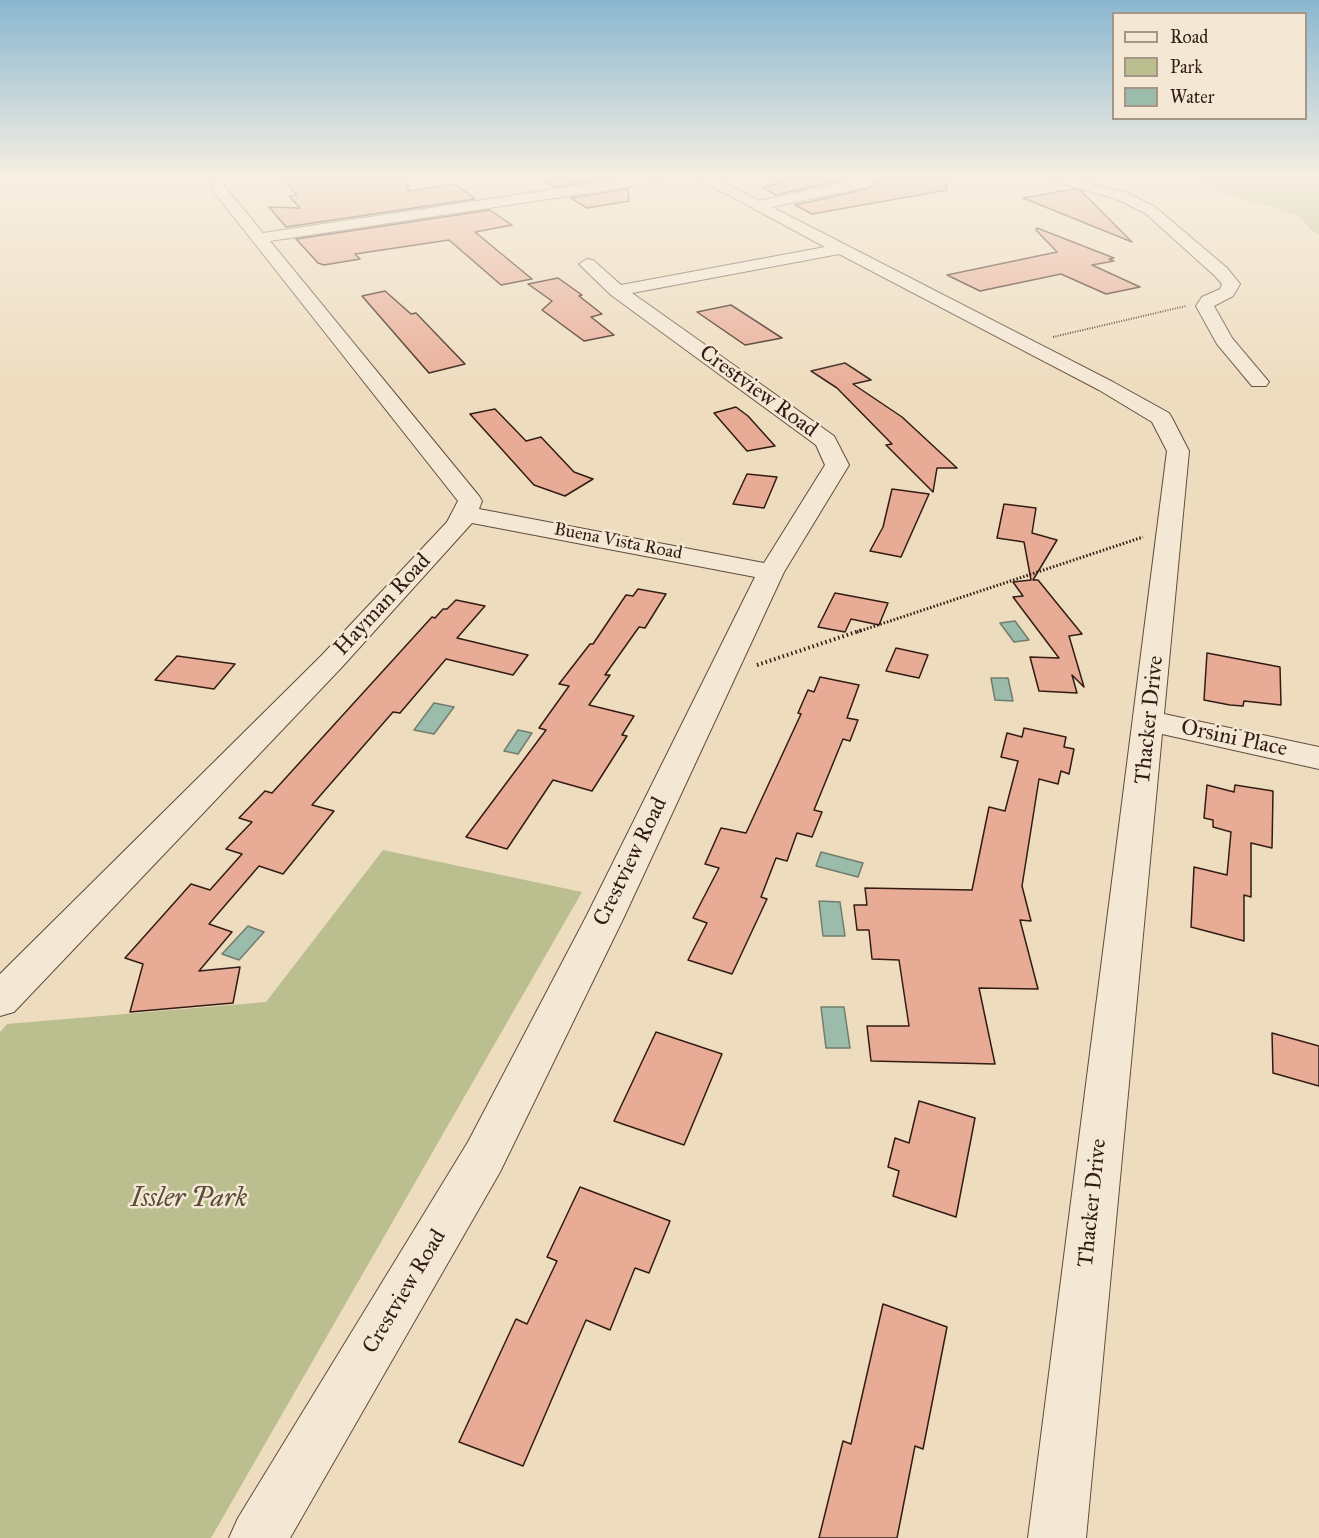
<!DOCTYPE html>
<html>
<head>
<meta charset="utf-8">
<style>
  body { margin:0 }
  #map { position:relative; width:1319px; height:1538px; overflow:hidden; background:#eedcbe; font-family:"IM FELL Great Primer",serif }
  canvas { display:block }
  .legend { position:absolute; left:1112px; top:12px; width:195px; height:108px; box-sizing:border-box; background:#f4e8d5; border:2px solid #a69688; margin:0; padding:8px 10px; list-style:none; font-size:18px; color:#321c14 }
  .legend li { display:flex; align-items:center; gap:12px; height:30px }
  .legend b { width:30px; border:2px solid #a69688 }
</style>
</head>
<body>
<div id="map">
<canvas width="1319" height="1538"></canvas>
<ul class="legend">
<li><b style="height:8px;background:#f4e8d5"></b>Road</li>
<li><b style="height:16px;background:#bbbf8f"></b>Park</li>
<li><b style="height:16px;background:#9bbcab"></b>Water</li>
</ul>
</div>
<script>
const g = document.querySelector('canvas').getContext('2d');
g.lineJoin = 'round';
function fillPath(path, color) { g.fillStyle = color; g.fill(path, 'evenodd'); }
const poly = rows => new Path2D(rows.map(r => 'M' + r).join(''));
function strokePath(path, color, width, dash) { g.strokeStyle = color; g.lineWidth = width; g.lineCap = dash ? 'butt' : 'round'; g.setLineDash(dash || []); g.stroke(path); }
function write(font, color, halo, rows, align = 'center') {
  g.font = font + ' "IM FELL Great Primer",serif'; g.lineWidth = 5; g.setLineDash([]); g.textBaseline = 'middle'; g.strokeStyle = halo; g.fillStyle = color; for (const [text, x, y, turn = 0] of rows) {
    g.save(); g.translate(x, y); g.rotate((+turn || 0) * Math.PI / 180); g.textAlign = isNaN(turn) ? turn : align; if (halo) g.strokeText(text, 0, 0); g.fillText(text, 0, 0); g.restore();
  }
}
fillPath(poly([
  [1319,178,1319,234,1311,230,1298,215,1227,194,1193,179],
  [383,850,582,892,211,1538,0,1538,0,1032,7,1024,266,1002]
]), '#bbbf8f');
const water = poly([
  [1015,621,1029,640,1014,642,1000,623,1015,621],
  [991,678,1008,678,1013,701,995,700,991,678],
  [434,703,454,707,434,734,414,730,434,703],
  [518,730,532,733,518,754,504,751,518,730],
  [821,852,863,863,858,877,816,866,821,852],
  [819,901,840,902,845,936,823,936,819,901],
  [248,926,264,932,239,960,222,954,248,926],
  [821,1007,844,1007,850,1048,826,1048,821,1007]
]);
fillPath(water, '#9bbcab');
strokePath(water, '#717c6f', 1.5);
const building = poly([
  [282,178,408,178,408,191,455,184,475,199,286,227,269,207,300,208,289,196,297,195,282,178],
  [540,178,611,178,554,187,540,178],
  [766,178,849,178,776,195,762,187,779,184,766,178],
  [881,178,946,178,947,190,812,214,795,205,867,189,881,178],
  [628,189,629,201,587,208,571,198,628,189],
  [1074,189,1081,191,1132,242,1023,198,1074,189],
  [490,210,512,225,475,232,532,279,501,285,449,240,355,254,360,259,324,265,318,263,296,239,490,210],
  [1037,228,1114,258,1109,259,1114,261,1092,265,1140,287,1106,294,1061,274,980,291,947,275,1057,252,1036,230,1037,228],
  [558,278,582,295,579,296,602,314,591,317,614,335,584,341,542,310,552,301,528,284,558,278],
  [385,291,411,314,416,313,465,364,429,373,362,296,385,291],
  [731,305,782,338,745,345,697,312,731,305],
  [845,363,871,380,853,384,902,417,957,468,937,468,933,492,886,445,892,444,837,388,811,371,845,363],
  [736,407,748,416,775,446,747,451,714,413,736,407],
  [495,409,526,441,541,437,574,472,593,479,565,496,534,485,470,414,495,409],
  [747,474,777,477,764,508,733,504,747,474],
  [892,489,929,494,901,557,870,551,883,527,892,489],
  [1004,504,1036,508,1032,533,1057,540,1033,580,1038,580,1082,634,1069,636,1084,687,1072,675,1077,693,1039,691,1030,657,1059,658,1013,597,1023,596,1013,582,1031,580,1024,542,997,538,1004,504],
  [638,589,666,594,645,628,639,627,605,675,610,675,589,705,634,716,622,735,627,736,592,791,553,780,507,849,466,837,546,730,539,728,569,686,559,684,590,644,593,644,626,595,633,596,638,589],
  [835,593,888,603,879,625,851,619,845,632,818,627,835,593],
  [456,600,485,606,457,638,528,655,513,675,446,659,400,713,393,712,312,805,334,811,283,874,259,866,209,924,232,932,199,971,240,967,233,1003,130,1012,143,964,125,958,191,884,210,890,242,854,226,849,252,822,239,818,265,791,272,793,432,617,435,618,443,609,447,609,456,600],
  [896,648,928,655,919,678,886,671,896,648],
  [1207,653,1280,667,1281,705,1244,701,1243,706,1230,705,1204,700,1207,653],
  [177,656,235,664,214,689,155,680,177,656],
  [820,677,859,685,847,718,858,720,850,741,843,739,814,810,822,812,812,837,797,833,787,861,776,858,761,897,767,899,732,974,688,960,707,923,693,918,719,868,705,864,721,828,746,833,801,714,798,713,808,690,814,692,820,677],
  [1024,728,1066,737,1064,747,1074,749,1069,774,1061,771,1058,784,1039,779,1022,886,1031,921,1020,920,1038,989,979,988,995,1064,871,1061,867,1026,909,1026,899,960,872,959,869,930,857,930,854,905,867,905,865,888,972,890,989,807,1005,811,1018,761,1001,757,1007,733,1022,737,1024,728],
  [1207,785,1234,792,1235,785,1273,791,1272,848,1251,843,1251,897,1244,895,1244,941,1191,927,1194,867,1227,875,1231,832,1213,827,1213,820,1204,818,1207,785],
  [656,1032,722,1054,684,1145,614,1121,656,1032],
  [1272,1033,1319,1046,1319,1086,1273,1073,1272,1033],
  [919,1101,975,1118,956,1217,893,1196,899,1171,888,1167,895,1138,909,1143,919,1101],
  [580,1187,670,1221,649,1273,635,1268,610,1330,586,1320,523,1466,459,1442,516,1319,527,1324,557,1261,547,1257,580,1187],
  [883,1304,947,1327,923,1449,915,1446,897,1538,819,1538,843,1441,851,1444,883,1304]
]);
fillPath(building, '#e8ac96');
strokePath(building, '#321c14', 1.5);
const minor = poly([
  [212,178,227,178,223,183,226,188,263,233,629,178,668,178,661,182,270,241,479,496,482,501,479,509,764,563,825,465,816,445,611,295,579,264,587,259,593,260,621,285,825,247,697,178,716,178,759,201,861,178,879,178,867,187,772,207,1113,382,1169,413,1172,418,1189,451,1164,714,1319,747,1319,769,1162,734,1086,1538,1028,1538,1167,451,1152,422,1099,390,839,254,632,293,834,436,849,465,784,572,624,917,500,1172,290,1538,229,1538,238,1518,468,1142,586,917,755,577,472,523,342,667,14,1012,0,1016,0,974,322,655,447,522,458,501,214,192,209,183,212,178],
  [1043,178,1069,178,1127,193,1155,207,1227,268,1240,284,1233,296,1214,306,1232,338,1269,382,1266,386,1252,386,1217,344,1196,306,1202,297,1220,289,1222,284,1215,276,1145,213,1117,199,1043,178]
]);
strokePath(minor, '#614c3e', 2);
strokePath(poly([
  [1053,337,1186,306]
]), '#321c14', 2, [1, 1.5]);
strokePath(poly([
  [857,632,1143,537]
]), '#321c14', 3, [1.5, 2]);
strokePath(poly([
  [757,665,862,630]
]), '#321c14', 4, [1.5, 3]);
fillPath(minor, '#f4e8d5');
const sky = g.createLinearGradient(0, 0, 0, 394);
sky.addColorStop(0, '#89b7d0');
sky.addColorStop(0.45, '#f7efe2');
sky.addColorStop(1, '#f7efe200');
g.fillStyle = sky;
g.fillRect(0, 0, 1319, 394);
write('18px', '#321c14', '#f4e8d5', [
  ["Buena Vista Road",618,542,11]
]);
write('22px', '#321c14', '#f4e8d5', [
  ["Crestview Road",758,392,36],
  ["Hayman Road",383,605,-47],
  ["Thacker Drive",1150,720,-84],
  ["Orsini Place",1234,739,12],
  ["Crestview Road",631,862,-64],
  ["Thacker Drive",1093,1203,-84],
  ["Crestview Road",405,1292,-59]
]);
write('italic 27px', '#5b4d39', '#f4e8d5', [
  ["Issler Park",189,1199]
]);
</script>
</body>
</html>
